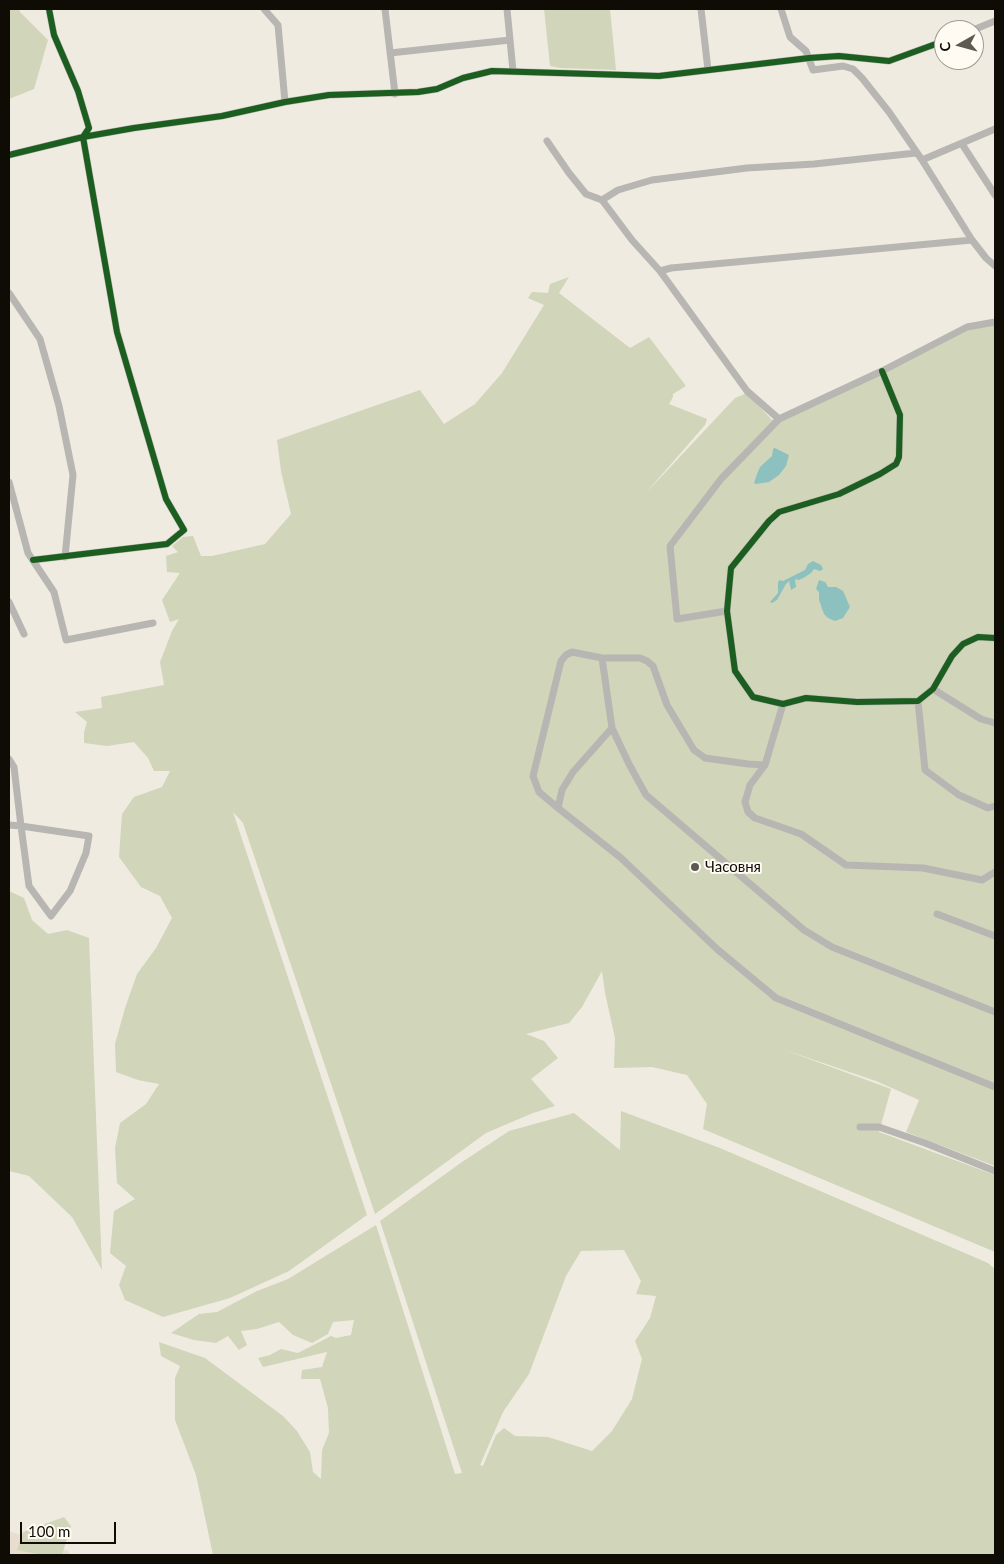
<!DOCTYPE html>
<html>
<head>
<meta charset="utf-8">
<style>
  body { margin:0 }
  #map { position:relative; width:1004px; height:1564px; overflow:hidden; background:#f0ebe0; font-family:Lato,sans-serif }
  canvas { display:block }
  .frame { position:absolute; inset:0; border:10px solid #0f0c06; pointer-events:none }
  .north { position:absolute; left:934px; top:20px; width:50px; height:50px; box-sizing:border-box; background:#fffbf3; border:1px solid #9f9b94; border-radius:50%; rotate:263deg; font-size:14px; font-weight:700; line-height:20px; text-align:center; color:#0f0c06 }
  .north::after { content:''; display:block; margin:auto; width:18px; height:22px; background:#5e5a52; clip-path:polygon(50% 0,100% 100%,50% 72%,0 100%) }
  .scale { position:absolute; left:20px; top:1522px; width:96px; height:22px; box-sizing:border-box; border:2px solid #0f0c06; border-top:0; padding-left:6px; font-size:15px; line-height:18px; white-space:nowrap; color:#0f0c06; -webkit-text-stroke:4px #fffbf3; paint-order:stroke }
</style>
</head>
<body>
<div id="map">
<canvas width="1004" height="1564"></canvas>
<div class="frame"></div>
<div class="north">С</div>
<div class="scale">100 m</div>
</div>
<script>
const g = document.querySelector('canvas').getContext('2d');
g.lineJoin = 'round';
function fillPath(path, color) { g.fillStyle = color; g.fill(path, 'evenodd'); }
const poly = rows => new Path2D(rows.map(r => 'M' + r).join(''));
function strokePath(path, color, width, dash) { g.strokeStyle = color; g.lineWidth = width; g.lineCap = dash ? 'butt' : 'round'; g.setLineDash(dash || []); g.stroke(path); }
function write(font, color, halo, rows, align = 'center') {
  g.font = font + ' Lato,sans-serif'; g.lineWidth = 4; g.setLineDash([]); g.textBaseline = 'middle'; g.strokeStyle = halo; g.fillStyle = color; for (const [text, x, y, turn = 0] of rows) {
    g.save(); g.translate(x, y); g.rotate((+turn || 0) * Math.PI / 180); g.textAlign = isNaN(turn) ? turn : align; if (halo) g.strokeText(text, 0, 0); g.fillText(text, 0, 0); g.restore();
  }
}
fillPath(poly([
  [9,1531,69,1551,69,1555,9,1555]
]), '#e8ddcf');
fillPath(poly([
  [9,9,19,9,20,12,48,40,34,89,9,99],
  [544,9,610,9,616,70,560,68,550,66],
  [569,277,559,293,630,348,649,337,686,386,673,394,673,397,669,404,707,419,705,425,645,494,735,398,747,393,772,420,965,328,995,324,995,1166,906,1132,919,1100,876,1081,782,1049,891,1089,879,1132,995,1175,995,1252,703,1129,707,1104,687,1075,652,1067,614,1068,615,1038,605,993,602,971,582,1007,569,1023,526,1034,544,1041,558,1058,531,1079,555,1106,533,1113,486,1133,375,1214,243,823,233,812,367,1215,289,1271,230,1298,163,1317,125,1300,119,1285,126,1266,110,1253,114,1211,135,1199,117,1183,115,1148,120,1123,146,1104,159,1084,138,1080,116,1072,115,1044,125,1008,137,974,156,948,172,918,160,896,141,887,119,857,122,814,134,797,162,787,170,771,154,771,148,758,134,742,107,746,84,743,84,732,87,722,75,712,102,708,101,697,164,685,160,662,172,631,179,619,170,622,162,600,180,573,167,572,166,556,178,552,172,546,183,537,193,536,201,556,212,556,265,544,291,514,281,471,277,440,420,390,444,424,475,404,502,373,544,305,528,298,532,292,548,293,550,284],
  [9,891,24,898,32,920,48,934,67,930,89,938,102,1270,72,1217,29,1176,9,1171],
  [621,1111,720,1148,988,1263,995,1269,995,1555,213,1555,196,1475,175,1420,175,1378,180,1366,161,1356,159,1342,205,1358,283,1416,297,1431,310,1452,313,1472,321,1479,322,1450,329,1433,328,1408,320,1379,301,1379,302,1370,322,1367,327,1352,263,1367,258,1358,270,1355,281,1349,298,1353,331,1336,336,1338,351,1335,354,1320,333,1322,328,1334,312,1343,293,1335,279,1322,257,1329,241,1331,247,1345,239,1350,228,1336,216,1343,194,1340,171,1333,199,1314,217,1312,257,1291,288,1279,376,1225,455,1474,462,1473,380,1221,462,1162,509,1131,574,1113,620,1150],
  [624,1250,641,1281,636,1294,656,1296,650,1318,635,1341,642,1359,632,1399,612,1431,592,1451,548,1437,515,1436,504,1428,496,1435,483,1466,480,1465,503,1412,529,1374,566,1276,581,1251],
  [64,1517,71,1526,62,1555,43,1555,17,1550,23,1532]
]), '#d1d5b9');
fillPath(poly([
  [775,448,789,455,786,466,779,475,769,482,756,484,754,483,757,474,760,467,772,456,773,449],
  [813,561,821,565,823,569,820,571,814,569,811,573,805,577,799,580,795,579,796,587,791,590,789,581,786,584,777,600,772,603,770,602,778,593,778,583,779,580,783,581,805,570,808,564],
  [819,580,825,582,828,587,836,587,843,591,850,607,843,618,835,621,828,618,824,614,819,600,819,592,816,589]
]), '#8dc1c0');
strokePath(poly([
  [264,9,278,25,285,102],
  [385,9,395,94],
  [507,9,513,71],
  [701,9,708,70],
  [781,9,790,37,806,51,813,70,843,66,853,69,862,78,889,112,922,160,972,240,986,258,995,266],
  [973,30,995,21],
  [390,53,510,40],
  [547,141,569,173,586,194,602,200,632,240,660,271,747,391,779,419],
  [962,144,995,195],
  [9,155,83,137,134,128,222,116,285,102,329,95,418,92,437,89,463,78,492,71,659,76,809,58,839,56,889,61,944,41],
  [922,160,995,129],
  [602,200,618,190,652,180,747,168,814,164,916,153],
  [660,271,671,268,972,240],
  [9,293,40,339,59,406,73,475,65,557],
  [882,371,900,415,899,457,896,464,880,474,839,494,779,512,769,521,731,568,727,611,735,671,753,697,783,704,806,698,857,702,918,701,933,689,952,656,963,644,978,637,995,638],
  [9,482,28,553,54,592,66,640,153,623],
  [33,560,167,544,184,530,166,499,117,332,83,137,89,128,78,91,54,35,49,9],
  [9,602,24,634],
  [727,611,677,619,670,546,721,479,779,419,882,371,967,327,995,322],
  [602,658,612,728,629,764,646,795,804,930,832,947,995,1012],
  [933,689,981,719,995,723],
  [918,701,925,770,959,795,988,808,995,806],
  [783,704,765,765,750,785,745,802,748,812,755,818,801,834,846,865,923,868,982,880,995,872],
  [612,728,573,772,562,790,558,808,621,858,717,949,776,998,995,1087],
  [9,759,14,767,21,826,29,886,51,916,70,891,86,853,89,836,21,826,9,825],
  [558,808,539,792,533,776,561,661,566,655,572,652,602,658,640,658,647,661,653,666,667,705,694,750,705,758,748,764,765,765],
  [937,914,995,936],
  [860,1127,879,1127,925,1143,995,1171]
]), '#b8b6b2', 7);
strokePath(poly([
  [9,155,83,137,134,128,222,116,285,102,329,95,418,92,437,89,463,78,492,71,659,76,809,58,839,56,889,61,944,41],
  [882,371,900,415,899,457,896,464,880,474,839,494,779,512,769,521,731,568,727,611,735,671,753,697,783,704,806,698,857,702,918,701,933,689,952,656,963,644,978,637,995,638],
  [33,560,167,544,184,530,166,499,117,332,83,137,89,128,78,91,54,35,49,9]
]), '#1b5e20', 6);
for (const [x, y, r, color] of [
  [695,867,5,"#5e5a52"]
]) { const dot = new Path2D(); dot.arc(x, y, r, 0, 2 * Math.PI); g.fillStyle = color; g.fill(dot); strokePath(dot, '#fffbf3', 2); }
write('15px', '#0f0c06', '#fffbf3', [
  ["Часовня",705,867]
], 'left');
</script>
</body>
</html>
